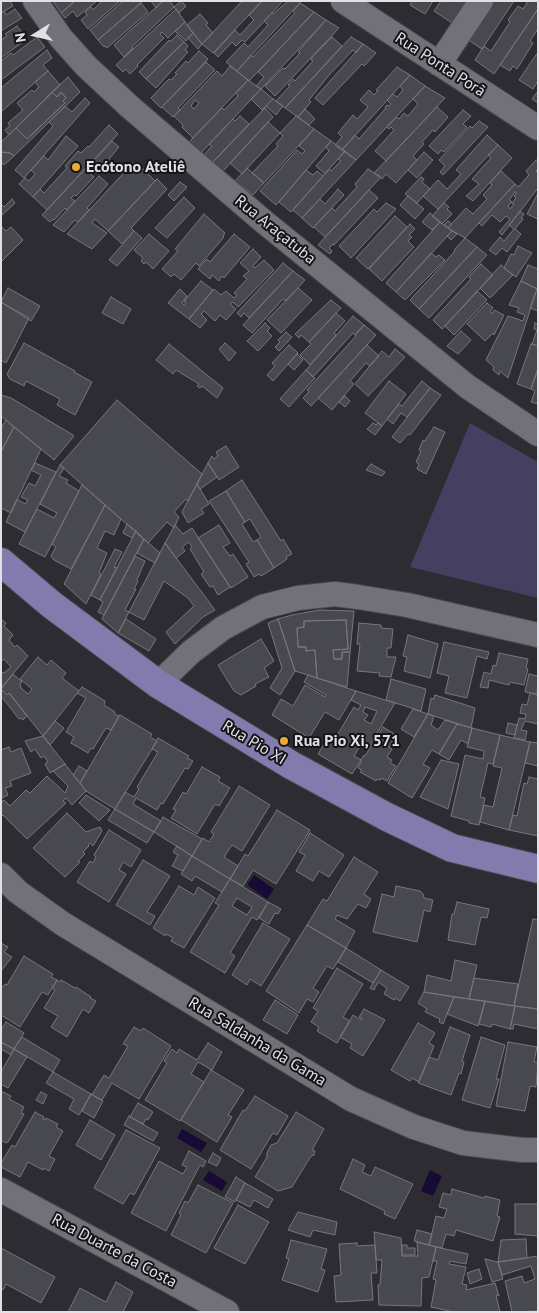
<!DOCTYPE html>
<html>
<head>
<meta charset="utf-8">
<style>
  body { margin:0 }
  #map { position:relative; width:539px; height:1313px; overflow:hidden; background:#2d2c33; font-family:"PT Sans",sans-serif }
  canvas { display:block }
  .frame { position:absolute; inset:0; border:2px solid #e1e1e5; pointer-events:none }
  .north { position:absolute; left:10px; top:10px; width:50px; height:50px; -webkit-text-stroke:4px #151518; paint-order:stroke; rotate:260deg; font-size:14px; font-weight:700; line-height:20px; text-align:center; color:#e1e1e5 }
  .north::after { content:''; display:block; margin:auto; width:18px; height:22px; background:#e1e1e5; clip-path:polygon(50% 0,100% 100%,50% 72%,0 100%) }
</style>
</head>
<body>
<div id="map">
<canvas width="539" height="1313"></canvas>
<div class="frame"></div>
<div class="north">N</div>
</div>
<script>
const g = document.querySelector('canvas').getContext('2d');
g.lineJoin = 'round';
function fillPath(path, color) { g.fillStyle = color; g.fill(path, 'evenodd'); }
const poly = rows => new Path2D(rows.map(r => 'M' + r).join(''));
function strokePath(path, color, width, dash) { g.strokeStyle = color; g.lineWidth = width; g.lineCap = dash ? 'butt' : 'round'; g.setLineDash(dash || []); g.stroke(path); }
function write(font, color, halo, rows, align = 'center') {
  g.font = font + ' "PT Sans",sans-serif'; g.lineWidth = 4; g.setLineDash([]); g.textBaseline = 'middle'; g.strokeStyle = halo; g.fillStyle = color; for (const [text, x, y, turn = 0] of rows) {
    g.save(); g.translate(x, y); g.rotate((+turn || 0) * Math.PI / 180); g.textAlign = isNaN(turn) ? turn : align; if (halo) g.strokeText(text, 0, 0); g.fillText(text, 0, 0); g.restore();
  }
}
fillPath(poly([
  [470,423,538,462,538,598,410,567]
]), '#453f62');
fillPath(poly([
  [254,875,274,889,267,899,247,885],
  [182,1129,207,1143,201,1152,177,1138],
  [430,1170,442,1176,433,1196,421,1191],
  [209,1171,227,1182,222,1191,203,1180]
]), '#170a34');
const building = poly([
  [1,1,10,1,13,6,1,13,1,1],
  [53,1,75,1,61,13,53,1],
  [75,1,97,1,77,17,73,11,65,18,61,13,75,1],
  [102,1,120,1,88,29,81,20,87,15,85,12,91,7,93,10,102,1],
  [123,1,143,1,98,40,90,30,123,1],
  [151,1,163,1,156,8,151,1],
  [163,1,170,1,174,7,132,47,133,48,124,57,114,45,163,1],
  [181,1,186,6,179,13,174,7,181,1],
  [242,1,262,1,213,53,202,44,242,1],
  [262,1,283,1,245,42,242,40,236,46,232,42,218,57,214,53,235,30,240,35,254,20,249,15,262,1],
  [288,1,298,1,300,3,237,71,226,62,244,43,248,47,268,25,264,21,272,13,273,14,288,1],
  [412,1,433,1,425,14,410,5,412,1],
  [441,1,470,1,455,25,434,11,441,1],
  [488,1,514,1,482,49,464,37,488,1],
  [538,1,538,9,494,74,475,60,484,46,491,51,510,22,508,20,518,6,523,9,527,3,526,1,538,1],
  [141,3,148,12,107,48,105,46,104,47,98,40,141,3],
  [300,3,314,12,249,81,237,71,251,55,253,57,295,13,293,11,300,3],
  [15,9,22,18,1,31,1,13,4,11,6,15,15,9],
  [176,9,185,22,168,38,162,32,160,34,164,38,137,65,138,66,130,74,126,69,123,72,116,65,176,9],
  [538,9,538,29,530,41,533,43,517,69,513,66,510,71,500,65,538,9],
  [314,12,326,20,261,89,256,86,264,77,258,72,314,12],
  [200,14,208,23,206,25,213,33,202,44,187,25,200,14],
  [326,20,339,28,275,96,265,86,283,68,285,69,300,53,298,52,326,20],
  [185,22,193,33,186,41,175,31,185,22],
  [17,26,27,39,1,58,1,40,7,36,5,34,17,26],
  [193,33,202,44,198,49,188,38,193,33],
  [177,35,184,42,146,79,139,72,169,40,170,42,177,35],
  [37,37,45,47,1,80,1,61,11,53,13,55,37,37],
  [332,37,342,46,285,108,276,101,290,86,288,85,293,79,295,81,313,61,311,60,313,56,332,37],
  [351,37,363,44,356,53,353,50,329,75,309,100,311,102,298,117,285,108,351,37],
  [184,42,188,46,185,50,188,52,156,88,146,79,184,42],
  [363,44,376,53,364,66,362,64,323,105,315,98,363,44],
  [47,50,52,58,43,65,48,71,1,112,1,88,47,50],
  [199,51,208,59,161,108,151,98,169,79,171,80,177,74,175,73,186,61,188,63,199,51],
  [538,52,538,81,533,89,519,80,538,52],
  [206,62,215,70,178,108,180,110,173,117,162,107,206,62],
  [230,66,248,80,193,138,182,127,183,125,174,116,217,71,222,76,230,66],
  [195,100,199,103,194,109,191,106,195,100],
  [397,67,410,75,342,150,335,145,342,137,338,133,353,115,357,119,368,107,360,100,369,90,374,95,378,91,376,90,397,67],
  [48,71,60,85,9,135,5,130,10,126,8,123,23,110,17,103,32,90,34,92,39,87,35,82,48,71],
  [410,75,425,86,356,160,342,150,355,135,359,139,386,108,385,107,387,105,389,106,391,104,387,100,393,94,397,97,403,90,400,86,410,75],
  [68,77,80,92,14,156,10,153,1,152,1,142,16,128,27,139,65,103,63,101,66,98,61,92,57,97,52,92,68,77],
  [248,80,261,89,200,154,187,144,222,108,224,110,238,96,236,93,248,80],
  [425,86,445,98,386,161,375,151,394,130,391,127,389,129,387,127,396,117,399,119,404,113,408,116,418,104,413,99,425,86],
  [261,89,273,99,262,110,251,99,261,89],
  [538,91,538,103,532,99,538,91],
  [52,92,57,97,61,92,66,98,63,101,65,103,27,139,16,128,52,92],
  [85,98,90,103,24,178,15,170,53,126,49,122,65,106,72,112,85,98],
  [273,99,283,106,276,115,266,106,273,99],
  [437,107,448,117,435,132,433,130,422,142,424,144,413,156,417,160,396,183,386,174,382,179,374,173,437,107],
  [265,108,273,117,223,171,212,163,265,108],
  [305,109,315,119,309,125,298,117,305,109],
  [463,110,471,116,463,124,467,127,444,152,441,150,438,154,429,146,463,110],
  [240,116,249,124,212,163,203,156,212,146,209,144,233,119,235,121,240,116],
  [296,116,314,129,264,183,252,173,278,146,276,144,283,136,280,133,296,116],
  [479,121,488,127,443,175,440,172,445,166,439,160,470,126,472,128,479,121],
  [268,122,280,133,242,174,230,163,268,122],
  [109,125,118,134,47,210,33,197,40,189,44,193,67,168,65,166,78,151,81,153,88,146,89,147,109,125],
  [314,129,331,141,276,205,260,191,297,150,302,154,305,151,299,146,314,129],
  [487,135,498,145,438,209,423,196,438,180,447,189,461,174,456,170,487,135],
  [66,136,78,146,33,197,19,184,25,178,29,181,35,174,31,170,44,156,48,160,66,136],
  [112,141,119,147,109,159,111,162,107,167,104,164,96,174,88,167,112,141],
  [331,141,345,151,325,174,316,166,329,151,326,147,331,141],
  [498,145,512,158,473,201,466,196,479,184,472,179,491,158,488,155,498,145],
  [345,151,356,160,302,218,293,210,329,169,331,171,341,161,338,159,345,151],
  [1,152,10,153,14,156,4,165,1,161,1,152],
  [424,152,433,160,417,178,408,170,424,152],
  [536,160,538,161,538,169,536,171,538,173,538,188,502,235,499,232,510,219,506,216,500,222,492,215,482,226,479,223,515,184,518,187,529,175,526,171,536,160],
  [515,192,517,193,514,196,516,198,512,203,514,204,510,209,508,206,512,202,509,200,515,192],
  [133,163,135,165,137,163,155,181,108,231,95,219,92,223,107,233,92,249,67,234,133,163],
  [247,168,264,183,253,195,235,181,247,168],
  [85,169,94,177,76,196,74,195,71,198,75,201,67,210,65,208,54,220,53,219,50,222,42,215,85,169],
  [368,169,381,177,325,237,314,227,332,208,335,211,357,187,355,184,368,169],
  [306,170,313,175,317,171,323,176,291,212,279,202,306,170],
  [501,171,515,184,465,238,448,228,466,208,473,214,487,199,483,195,492,185,490,183,501,171],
  [99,176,108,184,87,208,89,210,78,222,75,220,64,232,53,225,99,176],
  [421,177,424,179,422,182,430,189,417,203,405,194,421,177],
  [157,179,167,189,131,228,134,231,122,244,108,231,157,179],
  [180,182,187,187,174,201,168,195,180,182],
  [338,189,344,195,313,228,302,218,320,199,325,204,338,189],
  [369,190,378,198,334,245,333,244,329,248,332,251,330,254,318,245,369,190],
  [538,193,538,219,527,214,538,193],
  [408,196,424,209,415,219,400,205,408,196],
  [184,197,195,208,167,238,155,228,184,197],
  [12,199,15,203,1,216,1,204,4,207,12,199],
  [386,203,396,209,351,258,339,246,374,209,377,212,386,203],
  [444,203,449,207,447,209,452,214,442,224,432,216,444,203],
  [520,211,524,214,521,218,523,219,515,229,521,234,507,252,502,248,496,255,489,250,500,237,504,241,514,229,509,225,520,211],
  [430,213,440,222,432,230,422,222,430,213],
  [204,214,225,233,223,236,224,237,199,266,196,263,181,280,174,274,171,277,162,269,178,251,175,249,204,214],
  [395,216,407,227,368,269,356,258,395,216],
  [448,221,452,224,448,228,444,225,448,221],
  [440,222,452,231,396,292,386,283,440,222],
  [410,224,415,229,409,235,412,237,408,241,414,247,382,281,369,269,410,224],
  [1,226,6,231,11,227,23,240,1,262,1,226],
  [134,231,142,238,117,266,109,260,134,231],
  [452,231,457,234,451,240,447,236,452,231],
  [149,234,169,251,153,269,146,262,144,264,141,261,143,258,134,250,149,234],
  [234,234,250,247,224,278,222,276,219,281,212,275,210,279,198,269,207,259,210,262,234,234],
  [465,238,477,247,419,309,410,300,455,251,454,250,465,238],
  [518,246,532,253,516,277,504,268,511,254,514,255,518,246],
  [477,247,487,255,429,318,419,309,477,247],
  [253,249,261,257,253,266,255,268,264,260,274,270,238,307,233,302,230,304,236,309,226,320,220,315,215,321,204,311,201,314,207,320,200,328,189,319,214,289,221,295,226,291,234,298,237,295,234,293,247,279,243,276,249,271,240,263,253,249],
  [431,253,436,257,439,255,445,260,405,300,396,292,431,253],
  [283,263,293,271,249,318,244,313,241,317,237,313,283,263],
  [481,264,493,275,442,329,433,320,471,279,469,277,481,264],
  [501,265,513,275,490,298,480,288,501,265],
  [528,265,538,269,538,289,521,281,528,265],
  [293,271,305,280,286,301,283,299,252,333,243,325,293,271],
  [201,281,213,290,189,319,168,303,180,289,187,296,182,303,184,305,186,302,184,301,201,281],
  [521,281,537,289,508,378,500,371,499,375,493,370,494,367,486,360,508,316,523,321,525,315,517,312,519,308,509,305,521,281],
  [8,288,40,306,31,321,1,302,8,288],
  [298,288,312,300,281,333,267,320,298,288],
  [537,289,538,289,538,311,530,308,537,289],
  [477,291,487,300,454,335,445,326,477,291],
  [111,297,131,309,123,324,102,313,111,297],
  [331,300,341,308,309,342,301,335,299,338,295,334,331,300],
  [1,302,29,318,6,363,1,360,1,302],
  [487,303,493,308,490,311,492,314,494,310,504,315,494,335,493,333,485,341,467,324,487,303],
  [336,313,345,321,334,333,336,335,310,365,300,355,311,344,309,342,336,313],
  [353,316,364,325,355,335,353,333,313,377,306,370,353,316],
  [265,323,270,328,267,331,272,336,258,351,247,341,265,323],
  [535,323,538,324,538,346,532,344,537,330,534,329,535,323],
  [364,325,376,335,311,406,303,398,309,392,307,390,356,336,355,335,364,325],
  [461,331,471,340,458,354,447,346,461,331],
  [286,332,292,337,279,351,275,347,280,342,278,340,286,332],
  [24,343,75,371,74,372,92,382,75,415,57,405,60,399,26,381,24,386,10,379,7,374,24,343],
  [225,343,236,353,229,361,219,349,225,343],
  [169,344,223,388,217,398,202,386,200,388,197,386,199,384,176,370,173,374,156,360,169,344],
  [531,344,538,346,538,368,531,389,517,384,531,344],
  [289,345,298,353,273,381,267,375,275,366,272,363,289,345],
  [367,345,379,356,370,366,366,363,350,381,354,384,332,410,318,398,367,345],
  [395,349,405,357,368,396,355,384,382,351,389,357,395,349],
  [297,354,303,360,294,370,288,364,297,354],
  [306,370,315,378,289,407,280,399,306,370],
  [536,375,538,376,538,404,531,402,535,391,531,389,536,375],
  [389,381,406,394,382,426,365,413,389,381],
  [422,381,430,388,407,417,401,413,393,424,387,419,399,404,402,406,422,381],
  [430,388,441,395,410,435,408,434,400,443,392,437,430,388],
  [1,395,11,398,73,435,74,436,54,460,1,416,1,395],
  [345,396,350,401,345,407,339,402,345,396],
  [117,400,202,474,188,501,186,499,174,512,179,517,174,528,167,522,148,543,60,465,117,400],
  [6,420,14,427,1,452,1,428,6,420],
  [373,423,376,425,378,423,382,426,375,435,367,429,373,423],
  [14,427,41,449,11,513,1,508,1,452,14,427],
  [434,427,445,432,426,474,417,469,419,464,416,462,421,451,419,450,423,440,425,441,434,427],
  [226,446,239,467,219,480,208,463,212,456,214,459,218,456,216,452,226,446],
  [35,463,56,472,25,532,6,522,17,499,25,504,28,500,21,497,29,483,35,486,41,475,31,470,35,463],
  [208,463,217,477,200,489,197,484,208,463],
  [371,464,385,472,382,476,366,470,371,464],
  [60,465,64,468,59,476,68,480,66,483,79,491,45,557,19,544,37,509,54,518,57,513,40,504,60,465],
  [242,480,281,541,283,539,292,554,286,557,287,559,274,568,257,540,261,537,250,519,245,522,226,491,242,480],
  [197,484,209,504,201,509,204,513,188,523,182,512,197,484],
  [82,485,105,505,71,569,54,560,51,556,56,547,52,544,82,485],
  [226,491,245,522,242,524,253,542,257,540,274,568,261,576,259,574,254,577,246,564,249,562,209,501,226,491],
  [105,505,121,519,114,535,105,531,97,548,107,553,99,573,101,574,86,604,64,584,105,505],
  [127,524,136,531,132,538,123,533,127,524],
  [175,525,183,534,192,528,230,587,218,595,213,586,210,587,201,574,204,572,190,549,192,547,189,542,182,547,185,551,176,558,165,543,175,525],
  [219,525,230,543,223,547,230,556,233,554,248,577,231,588,198,538,219,525],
  [136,531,144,539,104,615,98,612,103,602,100,600,136,531],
  [144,539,160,553,155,563,137,553,144,539],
  [165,543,215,610,203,617,175,644,166,632,194,606,188,598,164,581,144,620,129,612,165,543],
  [115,549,122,552,114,567,117,568,100,600,91,595,115,549],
  [135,556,145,561,137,580,138,581,134,589,136,589,125,610,129,612,118,633,102,619,135,556],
  [320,610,354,611,350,652,342,652,342,659,334,659,333,650,348,649,346,620,304,621,304,627,297,628,298,647,306,647,306,651,315,650,317,678,295,671,278,619,292,615,320,610],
  [1,619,6,623,4,626,13,635,9,640,15,647,17,645,28,656,1,688,1,672,4,673,11,667,4,659,1,662,1,619],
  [126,619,156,639,149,651,118,633,126,619],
  [278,619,295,671,280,695,270,688,282,668,268,623,278,619],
  [346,620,348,649,333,650,334,659,342,659,342,652,350,652,347,687,317,678,315,650,306,651,306,647,298,647,297,628,304,627,304,621,346,620],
  [359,623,381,625,381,628,393,629,391,648,387,648,387,657,396,657,391,677,379,676,380,673,357,671,360,644,357,644,359,623],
  [408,635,438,644,430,678,404,671,407,657,403,656,408,635],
  [261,639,274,661,264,668,269,677,255,684,256,686,241,695,234,691,218,665,261,639],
  [444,642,489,652,487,659,477,656,467,698,445,693,449,676,437,673,444,642],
  [499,653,528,659,526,668,528,669,524,685,510,682,509,685,489,680,488,688,480,687,484,672,491,674,493,665,496,666,499,653],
  [38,657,47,665,51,660,66,673,62,678,79,691,43,736,9,693,7,695,1,689,13,674,22,682,20,684,21,688,28,694,32,689,20,679,38,657],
  [529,674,538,676,537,694,525,692,529,674],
  [308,675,356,691,339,720,325,712,309,738,272,715,281,699,293,706,305,685,325,697,326,695,304,682,308,675],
  [391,679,426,689,421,711,386,700,391,679],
  [82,687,105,701,104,705,115,712,114,714,119,716,111,730,106,728,93,749,91,748,88,753,71,743,74,737,66,732,86,698,77,693,82,687],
  [1,689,7,695,9,693,27,716,23,720,21,718,19,719,1,696,1,689],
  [356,691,395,703,367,750,360,746,354,756,361,760,352,774,318,754,327,739,333,742,354,707,358,710,361,705,351,700,356,691],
  [365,707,377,711,371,724,364,720,368,715,363,712,365,707],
  [530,693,538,695,538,724,525,721,521,730,527,731,525,740,514,738,519,718,525,719,526,714,520,713,522,704,527,705,530,693],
  [435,695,475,708,471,728,428,714,431,698,434,699,435,695],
  [413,709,428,714,414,737,401,729,413,709],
  [428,714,434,716,431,725,438,730,445,720,457,724,439,754,432,750,423,764,430,768,412,798,388,783,428,714],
  [120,715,152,734,150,737,157,741,115,809,86,791,80,783,120,715],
  [55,721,64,728,50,745,43,736,55,721],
  [508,723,517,725,515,735,506,733,508,723],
  [457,724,472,728,468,744,461,740,449,760,439,754,457,724],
  [383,727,396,735,389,747,392,749,387,757,392,760,390,763,396,766,387,781,381,778,380,780,377,779,376,781,360,772,362,770,358,768,361,762,361,760,364,755,365,756,383,727],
  [472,728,500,735,493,764,488,763,480,797,485,798,479,825,469,823,469,821,451,816,465,755,483,759,484,751,467,747,472,728],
  [500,735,530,742,509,830,480,822,484,805,493,807,502,768,493,766,500,735],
  [43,736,65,764,50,773,45,764,48,762,44,756,41,758,35,749,31,752,25,741,43,736],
  [158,738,189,756,187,758,193,761,188,769,185,768,163,804,161,803,157,810,136,798,133,804,161,821,154,832,115,809,125,792,134,797,139,789,137,787,158,752,152,749,158,738],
  [530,742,538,743,538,766,525,763,530,742],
  [9,747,11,752,21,748,31,773,10,781,12,786,5,788,8,795,2,798,1,750,9,747],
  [441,760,459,764,448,809,420,797,441,760],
  [65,764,86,791,72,805,66,798,63,801,66,803,27,839,3,815,1,817,1,802,4,800,10,806,26,790,30,793,47,776,65,793,68,786,53,771,65,764],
  [79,766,87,771,80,783,73,775,79,766],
  [202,767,220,777,218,781,230,788,219,806,215,804,197,834,171,818,176,810,173,809,183,792,186,794,202,767],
  [529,777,538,779,538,836,509,830,513,815,517,816,524,783,527,784,529,777],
  [239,786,270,805,242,851,232,845,224,857,238,866,230,879,192,856,203,838,209,842,214,834,211,832,239,786],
  [86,795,110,810,99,821,79,803,86,795],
  [115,809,154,832,147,843,108,820,115,809],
  [277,810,310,830,276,884,253,870,243,886,230,879,245,854,248,856,277,810],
  [67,813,86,832,100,827,102,831,93,846,90,843,88,845,89,846,83,852,85,854,78,861,80,862,65,877,33,848,67,813],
  [163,817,202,839,192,856,154,832,163,817],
  [109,830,141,850,131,867,123,862,119,870,126,874,109,902,77,882,90,861,93,863,96,857,94,855,109,830],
  [310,833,344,855,329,877,319,871,313,881,296,871,305,855,299,852,310,833],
  [177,846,192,856,183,871,172,866,178,855,173,852,177,846],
  [192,856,230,879,222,892,195,876,192,881,181,874,192,856],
  [354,857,378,872,364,894,371,899,366,908,358,904,347,919,337,915,335,919,355,931,346,948,307,925,323,899,327,901,354,857],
  [143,860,170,876,147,912,155,916,150,925,116,905,143,860],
  [230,879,268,902,257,920,252,917,230,953,235,956,225,973,190,952,219,905,215,903,230,879],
  [237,898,252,907,247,915,232,906,237,898],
  [179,886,194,895,198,887,215,898,184,948,171,941,173,938,166,934,165,936,153,928,179,886],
  [396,886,420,891,423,894,424,898,433,900,430,912,424,910,417,942,373,932,382,894,394,897,396,886],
  [268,902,281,909,278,914,275,913,269,924,259,918,268,902],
  [457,902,489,909,487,918,481,917,475,945,448,940,452,914,454,914,457,902],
  [533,919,538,920,538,1009,514,1006,533,919],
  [263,923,290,939,261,986,250,979,247,985,232,975,263,923],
  [307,925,346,948,333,969,327,966,313,988,319,992,313,1002,307,999,299,1013,266,991,307,925],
  [1,943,8,947,4,952,12,957,1,971,1,943],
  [346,948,381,970,373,983,338,962,346,948],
  [24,956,53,974,51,977,57,980,48,995,42,992,20,1027,1,1015,1,989,5,984,7,985,24,956],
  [455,960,477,965,469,999,424,992,427,975,451,981,455,960],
  [337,968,363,984,343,1017,350,1021,337,1043,317,1031,319,1027,311,1022,318,1011,313,1008,337,968],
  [381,970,409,987,400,1001,395,998,394,1000,384,994,387,988,378,982,374,990,370,988,381,970],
  [474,978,518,984,514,1006,469,999,474,978],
  [57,980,60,982,61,980,75,988,76,987,91,997,90,998,96,1001,89,1013,83,1009,67,1037,51,1027,58,1016,44,1008,55,990,52,988,57,980],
  [424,992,454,997,443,1024,439,1022,440,1019,425,1012,427,1009,418,1003,424,992],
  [454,997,485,1001,478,1026,447,1014,454,997],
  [275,1000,298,1015,287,1034,263,1020,275,1000],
  [485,1001,515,1006,510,1029,492,1024,491,1027,479,1024,485,1001],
  [515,1006,538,1009,538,1029,514,1024,513,1029,510,1029,515,1006],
  [364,1009,385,1020,363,1056,350,1048,352,1044,340,1037,353,1015,361,1020,362,1018,359,1017,364,1009],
  [6,1022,24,1033,14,1049,1,1042,1,1030,6,1022],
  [418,1023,435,1033,429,1043,434,1046,419,1082,412,1078,410,1081,391,1070,418,1023],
  [134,1027,141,1031,143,1028,171,1046,139,1099,112,1083,102,1100,92,1095,104,1075,109,1078,128,1046,123,1044,134,1027],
  [450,1027,470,1035,462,1061,464,1062,461,1074,459,1073,451,1095,418,1083,429,1057,438,1060,450,1027],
  [22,1037,60,1060,53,1072,14,1049,22,1037],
  [481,1037,505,1045,496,1079,499,1079,490,1108,462,1100,481,1037],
  [1,1042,14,1049,11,1055,1,1049,1,1042],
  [508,1042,537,1047,534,1062,538,1062,536,1087,530,1086,525,1111,496,1106,508,1042],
  [208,1043,222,1052,212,1070,198,1062,191,1074,204,1082,180,1121,145,1100,167,1063,164,1061,172,1049,177,1053,179,1049,197,1060,208,1043],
  [14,1049,27,1057,8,1088,1,1084,1,1072,14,1049],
  [211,1070,244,1090,228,1115,232,1117,217,1142,181,1120,211,1070],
  [53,1072,91,1094,79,1115,69,1109,74,1099,46,1083,53,1072],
  [1,1091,11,1096,9,1099,24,1107,21,1113,24,1114,8,1142,6,1143,1,1140,1,1091],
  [41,1092,47,1095,43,1104,36,1100,41,1092],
  [91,1094,103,1101,94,1118,82,1111,91,1094],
  [255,1096,288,1116,277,1135,273,1133,251,1169,220,1150,243,1110,245,1111,255,1096],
  [138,1103,153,1112,148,1120,146,1119,143,1124,130,1117,138,1103],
  [35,1112,44,1117,43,1119,45,1120,46,1118,58,1124,56,1127,63,1131,49,1156,55,1159,49,1171,44,1168,43,1170,28,1162,20,1177,1,1167,1,1163,12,1145,15,1147,35,1112],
  [296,1112,324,1129,313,1148,313,1151,315,1151,314,1155,311,1156,292,1187,278,1191,255,1177,267,1157,267,1153,271,1145,277,1143,296,1112],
  [129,1116,158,1133,153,1141,124,1125,129,1116],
  [90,1120,115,1135,101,1160,76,1145,90,1120],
  [126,1130,160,1148,134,1195,130,1193,123,1204,94,1188,126,1130],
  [189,1151,206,1161,203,1167,200,1165,166,1231,131,1213,159,1161,183,1174,187,1167,182,1165,189,1151],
  [213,1153,221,1158,217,1166,208,1162,213,1153],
  [353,1159,365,1165,362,1172,371,1176,375,1167,413,1184,395,1219,384,1214,385,1211,340,1189,353,1159],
  [236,1177,245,1183,235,1202,225,1197,236,1177],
  [245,1183,273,1199,268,1208,254,1200,250,1207,236,1200,245,1183],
  [198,1185,233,1203,206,1253,171,1235,181,1215,179,1213,185,1201,188,1203,198,1185],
  [452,1189,484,1198,485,1196,500,1200,497,1216,500,1217,493,1241,456,1230,454,1236,446,1234,442,1248,429,1245,436,1216,444,1218,447,1209,439,1207,443,1193,451,1195,452,1189],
  [515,1204,538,1204,538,1236,515,1234,515,1204],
  [238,1205,269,1222,245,1264,214,1248,238,1205],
  [298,1212,337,1222,335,1235,313,1230,310,1237,288,1230,298,1212],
  [417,1230,432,1234,429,1245,414,1241,417,1230],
  [374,1232,401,1238,402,1256,418,1256,417,1242,436,1247,429,1277,422,1278,421,1306,379,1305,378,1285,380,1285,382,1260,376,1260,374,1232],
  [526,1239,527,1258,498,1262,501,1240,526,1239],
  [291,1240,327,1249,321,1269,325,1270,318,1292,282,1280,289,1259,286,1258,291,1240],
  [357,1243,357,1246,375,1245,377,1273,371,1273,373,1300,336,1302,334,1276,341,1275,339,1244,357,1243],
  [402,1245,407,1245,407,1248,415,1248,415,1255,402,1255,402,1245],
  [436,1247,468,1254,466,1264,450,1261,449,1264,466,1267,462,1284,467,1285,466,1290,495,1283,499,1296,496,1295,500,1312,454,1312,431,1307,436,1280,433,1279,437,1261,433,1261,436,1247],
  [1,1248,55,1277,41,1303,6,1284,3,1290,1,1289,1,1248],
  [538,1256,538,1311,512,1312,505,1281,522,1276,524,1283,535,1279,531,1266,502,1275,498,1262,538,1256],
  [485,1259,498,1262,503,1279,492,1282,485,1259],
  [479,1269,482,1279,470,1284,467,1273,479,1269],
  [116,1282,133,1292,123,1312,68,1312,80,1288,106,1302,116,1282]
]);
fillPath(building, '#48484f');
strokePath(building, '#77767d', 1);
const minor = poly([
  [35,1,61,38,86,66,130,107,263,221,468,387,538,434],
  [343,1,538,128],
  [439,64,481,1],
  [158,684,191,652,223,628,262,607,298,598,335,594,358,597,407,605,538,635],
  [1,875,18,892,63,924,351,1099,414,1127,463,1143,522,1150,538,1150],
  [1,1190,227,1312]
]);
const major = poly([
  [1,562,52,605,158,684,291,765,387,817,452,848,538,869]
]);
strokePath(minor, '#4a494f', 26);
strokePath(major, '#4a494f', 30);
strokePath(minor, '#727179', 24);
strokePath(major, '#837bad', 28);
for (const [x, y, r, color] of [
  [76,167,5,"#e6ac36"],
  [284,741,5,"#e6ac36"]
]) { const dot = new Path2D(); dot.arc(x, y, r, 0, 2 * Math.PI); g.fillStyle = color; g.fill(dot); strokePath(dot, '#151518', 2); }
write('16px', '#e1e1e5', '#151518', [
  ["Rua Ponta Porã",440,65,33],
  ["Rua Araçatuba",275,230,39],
  ["Rua Pio XI",254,743,31],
  ["Rua Saldanha da Gama",257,1042,31],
  ["Rua Duarte da Costa",114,1251,28]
]);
write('bold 16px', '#e1e1e5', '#151518', [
  ["Ecótono Ateliê",86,167],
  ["Rua Pio Xi, 571",294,741]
], 'left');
</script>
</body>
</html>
